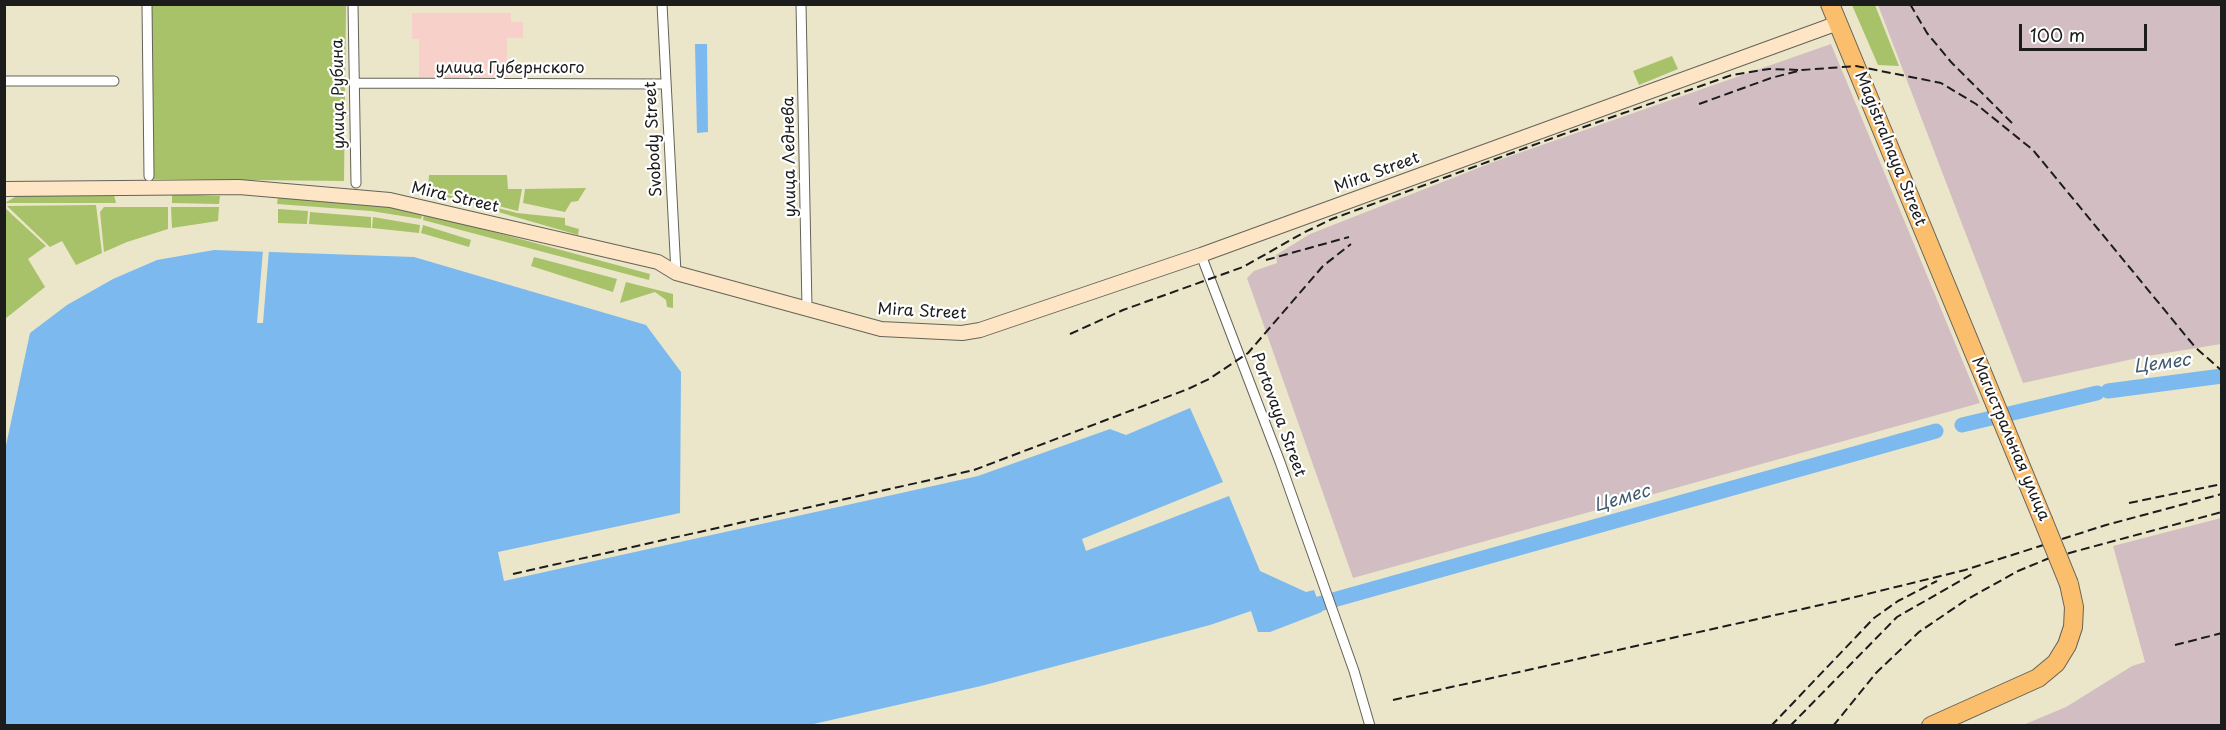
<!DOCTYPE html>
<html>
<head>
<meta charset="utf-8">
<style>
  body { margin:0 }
  #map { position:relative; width:2226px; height:730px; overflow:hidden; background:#ebe6c9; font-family:"Playpen Sans",sans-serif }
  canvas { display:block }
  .frame { position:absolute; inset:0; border:6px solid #1c1c1c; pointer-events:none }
  .scale { position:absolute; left:2019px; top:24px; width:128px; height:27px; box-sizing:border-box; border:3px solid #1c1c1c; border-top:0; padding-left:8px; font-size:18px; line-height:21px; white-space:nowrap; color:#1c1c1c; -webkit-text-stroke:4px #fff; paint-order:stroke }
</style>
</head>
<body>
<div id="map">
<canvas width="2226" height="730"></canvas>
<div class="frame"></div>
<div class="scale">100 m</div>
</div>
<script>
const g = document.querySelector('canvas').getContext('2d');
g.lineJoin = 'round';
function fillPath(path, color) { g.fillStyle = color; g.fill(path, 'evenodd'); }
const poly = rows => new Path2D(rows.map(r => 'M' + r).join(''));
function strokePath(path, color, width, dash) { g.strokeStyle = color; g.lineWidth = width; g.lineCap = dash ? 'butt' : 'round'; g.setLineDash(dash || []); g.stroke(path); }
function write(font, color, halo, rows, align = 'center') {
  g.font = font + ' "Playpen Sans",sans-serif'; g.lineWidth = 4.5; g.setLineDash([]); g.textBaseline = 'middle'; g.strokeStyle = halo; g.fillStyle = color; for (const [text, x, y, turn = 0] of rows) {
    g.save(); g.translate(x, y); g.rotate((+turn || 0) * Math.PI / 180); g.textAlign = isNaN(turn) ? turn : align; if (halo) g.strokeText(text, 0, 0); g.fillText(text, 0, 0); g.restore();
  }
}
fillPath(poly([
  [412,13,511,13,511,22,523,22,523,38,507,38,507,77,419,77,419,39,412,39]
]), '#f7d0ca');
fillPath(poly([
  [1878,5,2221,5,2221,344,2142,357,2023,383],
  [1831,44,1980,403,1353,578,1247,278,1254,271,1277,263,1276,255,1310,234,1496,161],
  [2221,518,2221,725,2023,725,2066,707,2132,666,2145,662,2113,546]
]), '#d2bec2');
fillPath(poly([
  [150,5,346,5,344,181,152,179],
  [1852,5,1875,5,1899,66,1878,65],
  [1672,56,1678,69,1639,85,1633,71],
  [429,175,507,175,508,189,522,189,518,211,428,188],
  [586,188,578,201,571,202,565,212,523,203,525,189],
  [429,190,517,213,565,218,565,225,579,229,578,235,429,192],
  [113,191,116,203,5,203,18,195],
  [172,194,220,196,219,204,172,203],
  [278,196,372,202,423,213,421,219,371,211,277,204],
  [96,205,102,253,76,265,62,241,50,247,7,206],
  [104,207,168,207,168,229,127,242,104,252,100,212],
  [171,207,219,207,218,221,172,228],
  [5,208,46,246,28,259,45,287,5,319],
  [278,209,308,211,307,224,278,223],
  [310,212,371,217,371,228,309,224],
  [424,213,650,274,649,280,423,220],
  [373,217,420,225,419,233,372,228],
  [423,225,471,240,469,247,421,233],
  [534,257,617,279,613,292,531,266],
  [626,282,673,294,673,308,667,307,666,300,655,292,620,303]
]), '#a7c268');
fillPath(poly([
  [695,44,707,44,708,132,697,133],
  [214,250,414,257,646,325,681,372,680,513,498,552,504,581,978,476,1110,429,1126,435,1190,408,1223,482,1082,539,1086,551,1229,496,1260,571,1306,592,1314,590,1322,612,1270,632,1258,632,1251,611,1210,625,981,686,809,725,5,726,5,450,30,333,67,305,113,279,157,260]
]), '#7bb9ef');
fillPath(poly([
  [263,250,269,250,263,323,257,323]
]), '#ebe6c9');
strokePath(poly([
  [2108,391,2222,376],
  [1962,425,2097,393],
  [1319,604,1936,431]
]), '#7bb9ef', 15);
const street = poly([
  [147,4,149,176],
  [353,4,356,183],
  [662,4,676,273],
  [801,4,807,308],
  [4,81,114,81],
  [354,83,666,84],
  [1201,255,1280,462,1354,671,1370,726]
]);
const secondary = poly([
  [4,189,239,187,390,200,658,262,676,273,881,329,962,333,980,330,1201,255,1838,23]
]);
const highway = poly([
  [1830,4,2043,520],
  [1931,726,2038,678,2056,663,2067,645,2073,627,2074,607,2069,584]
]);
strokePath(street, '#646359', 11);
strokePath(secondary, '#646359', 16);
strokePath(highway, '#646359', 20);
strokePath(street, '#fff', 9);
strokePath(secondary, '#fde5c5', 14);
strokePath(highway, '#fabe6d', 18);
strokePath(poly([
  [1910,4,1927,33,1951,62,2013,124],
  [1699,104,1771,78,1802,70,1856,66,1941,83,1976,104,2033,150,2195,347,2222,371],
  [1266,260,1349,237],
  [1070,334,1123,310,1243,267,1303,233,1332,219,1561,135,1732,75,1769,69,1802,70],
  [2129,503,2222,484],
  [513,574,974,470,1188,389,1209,379,1248,353,1323,266,1351,244],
  [2175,645,2222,633],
  [1393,700,1843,600,1965,570,2106,525,2222,494],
  [1771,726,1874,618,1898,601,1937,581],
  [1790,726,1897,617,1974,573],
  [1833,726,1876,673,1919,632,1966,600,2018,571,2047,559,2222,512]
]), '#1c1c1c', 2, [9, 4.5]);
const highwayBridge = poly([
  [2043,520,2069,584]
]);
strokePath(highwayBridge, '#646359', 20, []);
strokePath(highwayBridge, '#fabe6d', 18);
write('16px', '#1c1c1c', '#fff', [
  ["улица Губернского",510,69],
  ["улица Рубина",339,94,-91],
  ["Svobody Street",654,139,-93],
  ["Magistralnaya Street",1890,149,68],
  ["улица Леднева",790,157,-91],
  ["Mira Street",1377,173,-20],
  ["Mira Street",455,198,13],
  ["Mira Street",922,312,3],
  ["Portovaya Street",1278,415,70],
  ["Магистральная улица",2010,439,67]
]);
write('italic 18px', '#425b70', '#fff', [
  ["Цемес",2162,364,-7],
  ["Цемес",1622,499,-16]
]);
</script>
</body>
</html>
